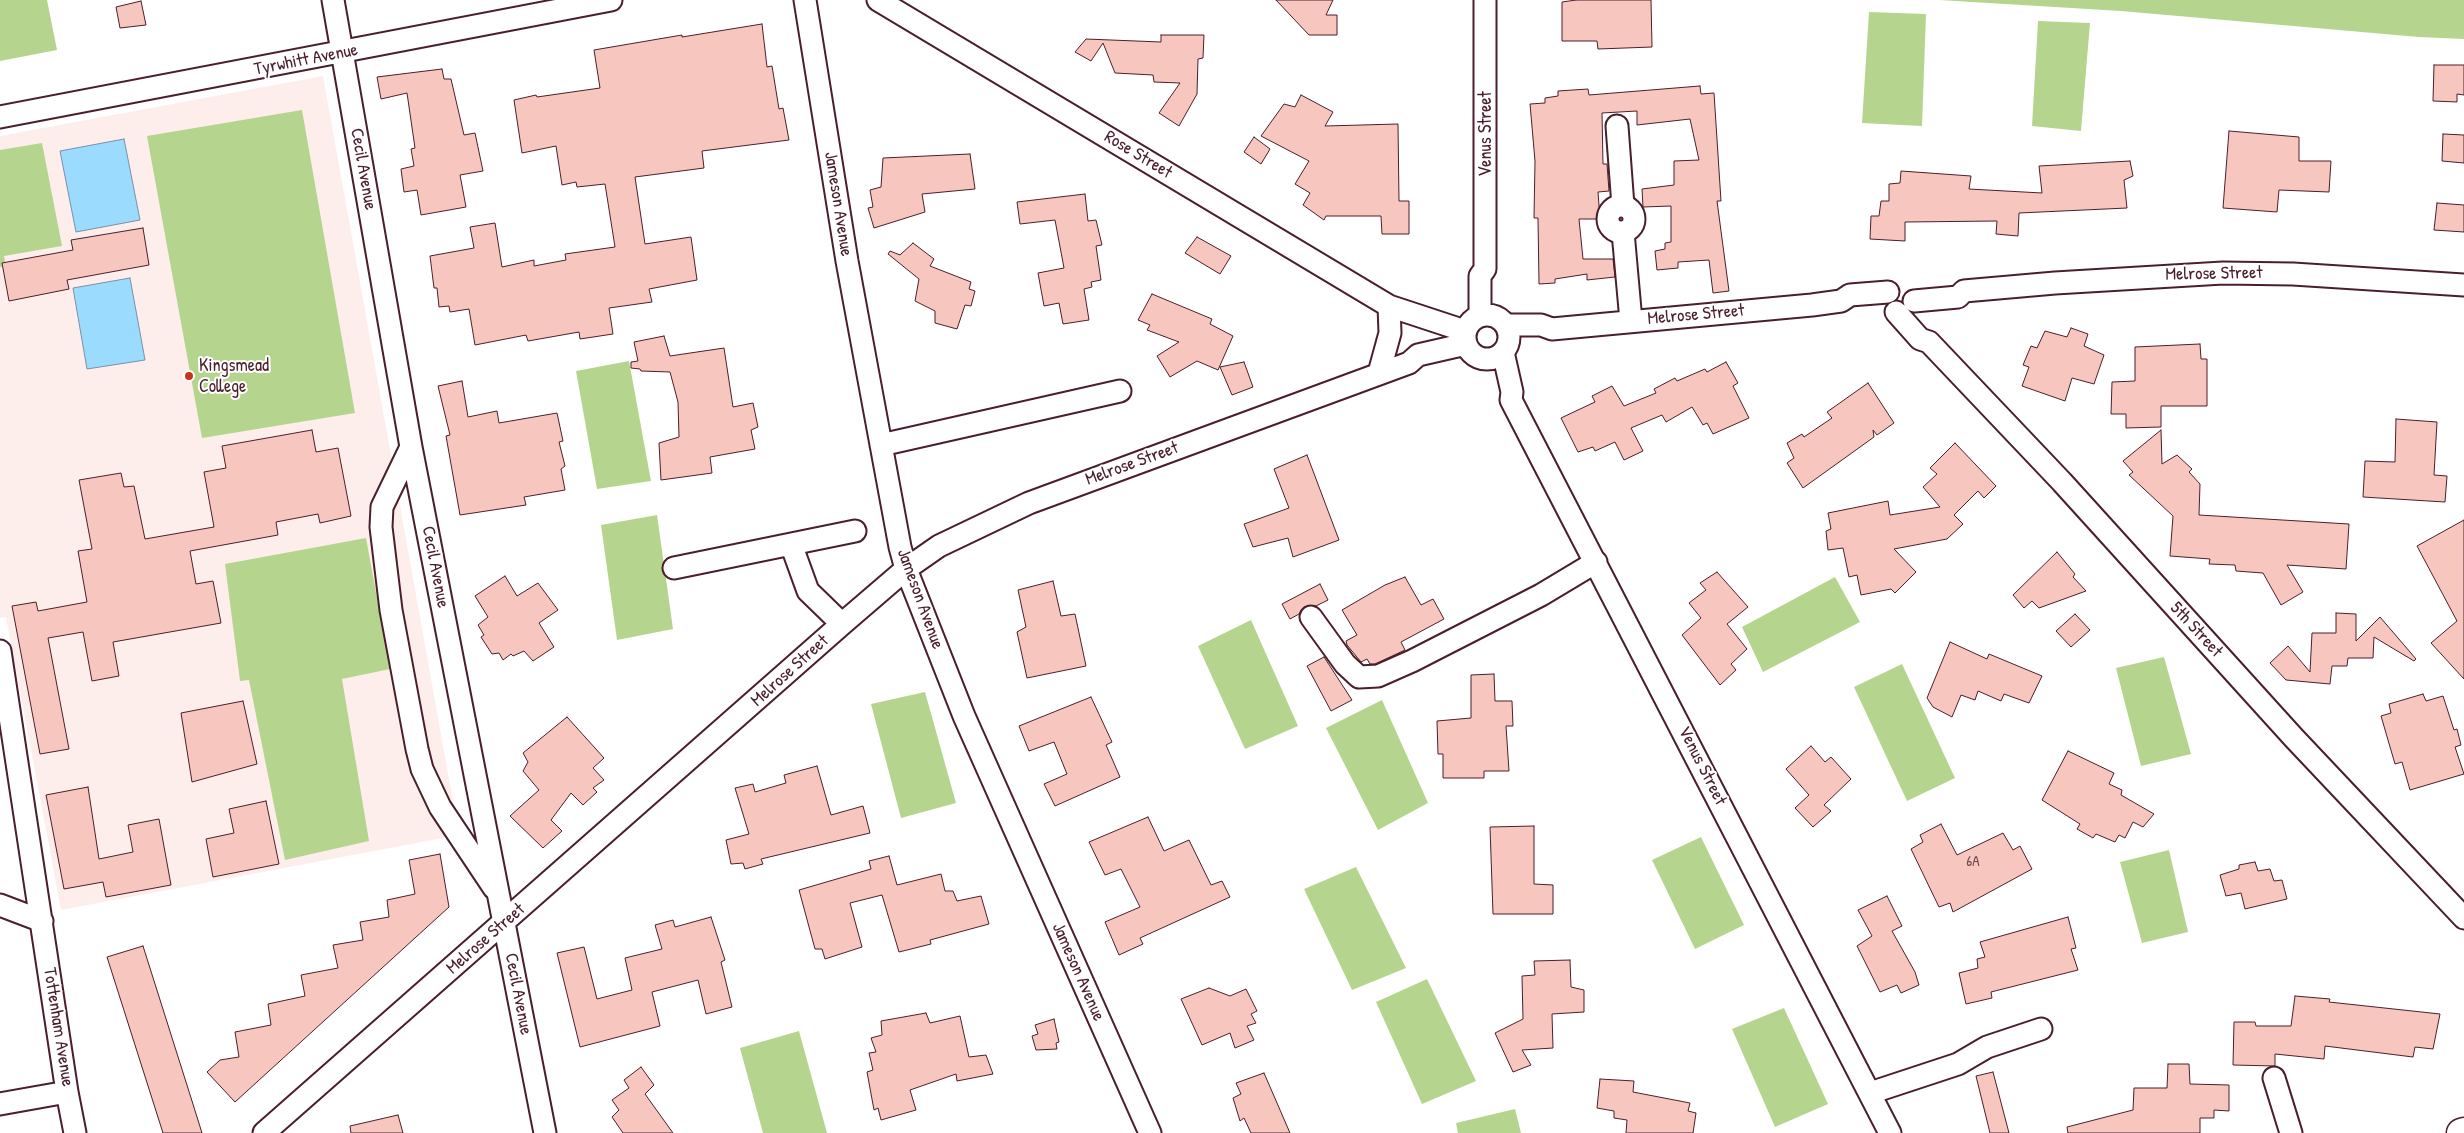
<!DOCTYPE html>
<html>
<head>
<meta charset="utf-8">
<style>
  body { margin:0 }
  canvas { display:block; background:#fff }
</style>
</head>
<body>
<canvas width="2464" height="1133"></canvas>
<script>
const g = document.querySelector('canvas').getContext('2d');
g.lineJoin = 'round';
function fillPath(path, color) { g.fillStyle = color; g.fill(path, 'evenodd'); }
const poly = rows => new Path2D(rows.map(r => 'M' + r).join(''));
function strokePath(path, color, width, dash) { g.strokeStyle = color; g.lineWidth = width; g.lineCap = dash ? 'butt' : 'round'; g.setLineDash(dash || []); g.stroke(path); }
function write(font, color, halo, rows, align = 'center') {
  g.font = font + ' "Patrick Hand",sans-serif'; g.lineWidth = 4; g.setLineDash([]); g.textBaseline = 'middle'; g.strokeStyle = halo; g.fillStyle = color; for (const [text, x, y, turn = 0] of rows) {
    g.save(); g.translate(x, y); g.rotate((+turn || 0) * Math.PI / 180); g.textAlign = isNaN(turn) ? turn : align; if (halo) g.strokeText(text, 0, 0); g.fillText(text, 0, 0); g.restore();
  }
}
fillPath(poly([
  [323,76,459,835,61,910,6,617,0,618,0,136]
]), '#fdeeec');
fillPath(poly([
  [0,0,47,0,57,50,0,61],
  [1939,0,2464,0,2464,39,2419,37,2121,11],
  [1869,12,1926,14,1922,126,1862,123],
  [2038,21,2090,23,2081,131,2032,126],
  [302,110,355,413,202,438,147,136],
  [42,143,62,246,4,256,6,266,0,267,0,150],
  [629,361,651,481,597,489,576,371],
  [657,515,673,629,617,640,601,525],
  [366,538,390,669,342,679,369,841,285,860,249,680,240,681,225,564],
  [1835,577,1860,622,1763,672,1742,627],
  [1251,620,1298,726,1245,749,1198,646],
  [2164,657,2191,754,2141,766,2116,668],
  [1902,664,1955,778,1907,801,1854,687],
  [925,692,956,803,901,818,871,704],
  [1382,700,1428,803,1378,830,1326,728],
  [1701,837,1744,925,1695,949,1652,860],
  [2169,850,2188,932,2142,943,2120,862],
  [1356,867,1406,968,1352,990,1304,889],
  [1427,979,1476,1081,1422,1104,1376,1002],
  [1784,1008,1828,1104,1775,1127,1732,1029],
  [799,1031,827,1133,763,1133,740,1048],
  [1515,1109,1521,1133,1458,1133,1456,1123]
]), '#b5d58f');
const water = poly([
  [124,139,140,220,76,232,60,151,124,139],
  [130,278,145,360,87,369,73,288,130,278]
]);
fillPath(water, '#9bdbfd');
strokePath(water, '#7b90a9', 1);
const building = poly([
  [1276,0,1333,0,1326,15,1337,15,1337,35,1309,35,1276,0],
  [1576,0,1651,0,1652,47,1598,49,1597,41,1562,41,1562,2,1576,0],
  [141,1,146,25,120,28,116,7,141,1],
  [762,24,767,67,772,66,779,109,783,108,789,140,702,151,704,168,635,177,645,244,691,237,697,280,649,289,652,302,609,308,613,334,580,339,579,332,528,341,526,335,475,345,469,309,450,312,449,306,439,307,437,288,434,288,430,256,474,248,470,227,495,223,502,267,534,260,534,266,566,260,565,254,615,247,605,184,577,187,576,182,562,185,556,146,522,153,514,100,536,95,537,97,600,88,594,50,682,35,682,37,762,24],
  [1161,35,1204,35,1203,58,1198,59,1197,94,1179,126,1159,113,1180,83,1154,82,1153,75,1115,73,1103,43,1091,61,1075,52,1086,39,1161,42,1161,35],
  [2434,65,2464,65,2464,95,2457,94,2457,102,2433,101,2434,65],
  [442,69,444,79,451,79,464,135,475,133,483,171,460,175,466,207,421,215,417,190,404,192,401,169,414,166,411,149,415,148,407,93,381,99,377,77,442,69],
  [1700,86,1701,94,1714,93,1721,201,1717,201,1729,291,1713,293,1709,260,1678,262,1678,268,1657,270,1655,251,1665,249,1665,243,1671,242,1671,206,1643,207,1642,189,1674,185,1674,161,1699,160,1690,119,1637,125,1637,111,1602,113,1603,164,1607,164,1609,191,1598,192,1600,219,1579,219,1583,259,1613,259,1615,277,1587,280,1587,274,1555,279,1555,283,1539,284,1538,218,1534,218,1535,161,1530,104,1545,103,1545,98,1558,96,1558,91,1588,89,1589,95,1700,86],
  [1301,95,1333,112,1325,126,1398,124,1399,201,1409,201,1409,234,1382,234,1381,216,1326,216,1324,220,1303,205,1310,193,1295,184,1309,161,1261,136,1284,104,1295,107,1301,95],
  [2229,131,2299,137,2299,161,2331,161,2329,192,2279,190,2277,212,2223,208,2229,131],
  [2443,134,2464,135,2464,163,2442,161,2443,134],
  [1254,137,1270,149,1261,164,1244,152,1254,137],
  [970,154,975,189,922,194,925,212,874,228,868,208,873,207,870,190,881,187,883,158,970,154],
  [2130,161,2133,176,2124,180,2127,208,2019,213,2018,236,1996,234,1997,221,1905,222,1905,241,1870,239,1871,216,1879,216,1881,201,1889,201,1889,184,1900,183,1901,171,1971,176,1969,189,2042,193,2039,166,2130,161],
  [1085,194,1088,221,1096,220,1102,245,1096,246,1101,280,1091,282,1092,287,1084,289,1089,320,1063,324,1059,303,1044,306,1038,273,1064,268,1055,220,1020,224,1017,202,1085,194],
  [2437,203,2464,205,2464,232,2434,230,2437,203],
  [143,228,149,265,67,280,69,289,9,301,2,263,73,250,71,240,143,228],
  [1197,237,1231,256,1220,274,1185,253,1197,237],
  [913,243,934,259,930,266,971,282,969,289,975,291,971,306,965,305,957,329,935,323,935,311,915,301,919,279,888,254,890,251,900,255,913,243],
  [1152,294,1212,319,1210,324,1233,336,1218,370,1197,361,1170,377,1157,356,1179,342,1147,330,1150,325,1138,320,1152,294],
  [2071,328,2088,334,2084,346,2104,355,2094,384,2072,378,2065,401,2022,386,2029,367,2023,365,2031,346,2037,348,2045,331,2067,337,2071,328],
  [664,336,670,356,724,348,733,407,753,403,758,427,751,430,755,449,710,457,712,473,661,480,659,443,679,437,678,402,670,372,641,371,640,369,631,368,631,362,638,361,634,342,664,336],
  [2200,344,2201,359,2207,359,2207,406,2161,406,2161,427,2126,428,2126,414,2111,414,2112,382,2135,381,2135,347,2200,344],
  [1244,362,1253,387,1232,395,1220,367,1244,362],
  [1726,362,1738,383,1733,386,1749,418,1713,434,1707,423,1703,425,1692,407,1666,422,1662,415,1631,428,1643,451,1624,460,1615,442,1595,451,1593,447,1578,452,1561,418,1595,402,1592,396,1612,386,1624,406,1656,393,1654,389,1675,378,1677,381,1705,369,1707,372,1726,362],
  [462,381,468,417,497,411,499,423,557,413,563,441,559,442,565,466,561,469,565,490,524,497,526,505,460,515,446,436,450,435,438,386,462,381],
  [1868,383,1894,423,1877,435,1873,430,1874,437,1803,488,1787,463,1794,458,1787,443,1802,434,1804,437,1832,418,1827,412,1868,383],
  [2396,419,2437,422,2434,475,2447,476,2445,502,2363,497,2365,461,2395,462,2396,419],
  [312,430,316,452,338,448,351,516,320,523,318,514,276,522,278,535,190,551,196,584,213,581,221,623,113,642,119,676,92,681,83,632,48,638,69,749,40,754,12,606,36,602,38,611,87,602,78,551,92,549,79,480,121,473,124,487,134,486,145,539,214,527,204,472,226,468,222,446,312,430],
  [2161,430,2162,464,2177,455,2192,469,2189,472,2200,484,2199,515,2349,524,2346,569,2287,565,2303,592,2281,605,2263,573,2236,571,2235,565,2209,564,2210,559,2170,556,2173,516,2129,475,2133,472,2123,461,2161,430],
  [1955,443,1996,486,1984,498,1978,491,1954,515,1963,524,1947,539,1894,549,1916,572,1895,593,1891,589,1861,595,1857,575,1849,577,1843,548,1828,550,1826,531,1831,529,1828,513,1888,501,1890,515,1940,507,1923,487,1937,474,1930,468,1955,443],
  [1307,455,1339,540,1293,557,1288,538,1253,547,1244,524,1289,508,1274,469,1307,455],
  [2464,520,2464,679,2431,643,2457,621,2417,546,2464,520],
  [2057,552,2075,574,2073,577,2086,591,2039,608,2032,601,2024,608,2013,595,2057,552],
  [1717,572,1748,607,1727,624,1747,649,1731,664,1736,670,1720,685,1682,635,1701,618,1689,603,1706,590,1700,583,1717,572],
  [505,576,517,596,538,583,558,610,539,623,554,647,533,661,524,651,513,656,511,654,503,660,499,653,492,654,481,637,484,635,478,625,488,617,475,596,505,576],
  [1405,577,1421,605,1433,599,1444,619,1401,642,1405,650,1375,664,1370,664,1367,659,1361,662,1347,645,1346,641,1357,635,1342,610,1385,585,1405,577],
  [1053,581,1061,616,1075,614,1086,666,1027,678,1017,632,1026,627,1018,590,1053,581],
  [1320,584,1328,600,1316,606,1304,607,1299,614,1290,619,1282,604,1320,584],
  [2336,613,2356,614,2356,641,2380,617,2416,659,2414,661,2374,637,2373,658,2348,658,2347,666,2332,666,2330,684,2286,680,2270,663,2288,646,2310,672,2312,633,2336,633,2336,613],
  [2075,614,2090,630,2071,647,2056,631,2075,614],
  [1950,642,1987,659,1989,654,2042,676,2029,703,2004,694,2001,701,1978,691,1975,700,1961,695,1952,717,1933,707,1927,698,1950,642],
  [1324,657,1352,700,1331,711,1307,666,1324,657],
  [1494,674,1495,701,1512,701,1513,726,1506,726,1509,771,1484,771,1484,778,1443,778,1443,754,1438,754,1437,721,1471,718,1471,675,1494,674],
  [2423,694,2426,701,2443,696,2454,730,2457,729,2461,745,2455,747,2464,774,2410,790,2402,762,2395,764,2381,716,2391,713,2389,704,2423,694],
  [1091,697,1112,742,1106,745,1120,777,1055,806,1044,784,1067,774,1054,742,1029,751,1019,726,1091,697],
  [243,701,257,764,192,782,181,713,243,701],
  [567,717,604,758,593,768,604,780,593,788,597,792,583,805,571,793,551,820,562,831,543,848,510,816,539,790,523,771,528,762,523,753,567,717],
  [1811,746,1825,762,1831,757,1851,779,1824,805,1831,811,1813,827,1795,808,1809,795,1786,769,1811,746],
  [2068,751,2114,773,2109,784,2122,790,2121,795,2154,814,2143,827,2133,822,2125,838,2119,835,2115,842,2096,834,2093,838,2077,829,2080,824,2042,800,2068,751],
  [817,766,831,815,863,806,870,833,761,859,763,864,745,869,743,863,731,864,726,840,749,834,735,788,753,784,755,792,786,783,784,775,817,766],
  [88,787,99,859,133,852,128,825,159,819,171,885,106,897,103,882,64,889,46,795,88,787],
  [266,801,279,864,213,877,206,839,234,833,229,809,266,801],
  [1148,817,1164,851,1189,840,1211,885,1222,881,1230,897,1140,938,1143,944,1119,955,1105,922,1140,907,1121,869,1105,875,1089,842,1148,817],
  [1941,824,1957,855,2003,833,2013,850,2020,846,2032,869,1953,912,1950,903,1939,907,1911,849,1923,842,1920,835,1941,824],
  [1534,826,1534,884,1553,885,1553,914,1493,914,1490,827,1534,826],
  [440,854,449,907,235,1102,207,1072,220,1060,239,1057,235,1032,271,1025,268,1004,305,996,301,975,338,968,333,945,363,940,360,922,389,917,387,900,415,894,409,860,440,854],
  [889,856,897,885,941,874,945,891,953,891,957,901,981,896,989,924,930,940,931,944,899,952,882,895,850,903,862,947,825,959,822,949,815,949,799,890,871,869,869,861,889,856],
  [2255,862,2258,871,2270,869,2274,881,2282,880,2287,899,2245,909,2241,893,2226,896,2220,875,2239,869,2239,865,2255,862],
  [1887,896,1902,926,1892,931,1915,972,1919,985,1901,993,1897,985,1880,992,1857,946,1872,936,1858,910,1887,896],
  [711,917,725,960,721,962,732,1007,706,1014,698,980,652,992,660,1026,580,1047,557,953,584,947,597,999,632,990,625,958,662,949,655,925,673,920,675,927,711,917],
  [2068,917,2076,948,2071,949,2078,970,1991,992,1992,998,1966,1004,1959,973,1978,968,1977,959,1985,957,1980,942,2068,917],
  [143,946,192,1101,202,1133,163,1133,107,957,143,946],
  [1570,960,1571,987,1584,990,1584,1012,1552,1014,1553,1048,1522,1050,1531,1065,1513,1072,1495,1033,1523,1019,1522,976,1535,975,1534,961,1570,960],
  [1209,988,1230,996,1246,989,1257,1011,1251,1014,1256,1023,1247,1026,1254,1040,1235,1048,1230,1033,1202,1045,1181,999,1209,988],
  [2295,996,2330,999,2329,1002,2440,1014,2433,1049,2415,1047,2413,1057,2325,1046,2324,1059,2275,1054,2275,1066,2233,1065,2234,1022,2255,1022,2256,1026,2291,1026,2295,996],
  [926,1013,930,1023,960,1016,969,1057,986,1055,993,1074,957,1081,956,1074,910,1090,916,1110,881,1120,878,1108,874,1110,867,1072,873,1070,869,1053,876,1052,871,1038,882,1035,881,1021,926,1013],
  [1054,1019,1059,1042,1056,1043,1057,1049,1036,1050,1032,1036,1038,1034,1035,1025,1054,1019],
  [2168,1064,2189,1064,2190,1084,2229,1085,2229,1111,2214,1110,2214,1118,2200,1118,2200,1133,2068,1133,2067,1127,2133,1110,2134,1088,2167,1088,2168,1064],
  [641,1067,654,1085,645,1094,673,1133,623,1133,612,1117,619,1110,612,1100,629,1088,624,1080,641,1067],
  [1993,1072,2009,1133,1990,1133,1976,1076,1993,1072],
  [1264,1073,1290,1133,1251,1133,1244,1118,1240,1121,1233,1098,1241,1094,1236,1083,1264,1073],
  [1600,1079,1634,1081,1633,1092,1690,1103,1688,1111,1696,1113,1693,1133,1626,1133,1627,1120,1614,1118,1614,1111,1597,1108,1600,1079],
  [398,1115,403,1133,351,1133,350,1126,398,1115]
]);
fillPath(building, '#f7c7bf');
strokePath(building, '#4a1f2b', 1);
const minor = poly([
  [333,0,411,447,545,1133],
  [805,0,847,261,900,547,906,569,964,716,1150,1133],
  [878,0,1389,306,1465,331],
  [0,117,611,0],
  [1617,126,1623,206],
  '1608 219a13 13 0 1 1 26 0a13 13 0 1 1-26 0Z',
  [1623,232,1631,321],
  [1914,301,1958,297,1964,291,2055,283,2223,273,2293,274,2464,285],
  [1896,312,1920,339,1929,342,2062,482,2294,738,2464,918],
  '1465 337a22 22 0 1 1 44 0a22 22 0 1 1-44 0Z',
  [1480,315,1480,276,1485,269,1485,0],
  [1506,325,1541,325,1552,329,1812,305,1841,301,1850,295,1888,292],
  [1503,352,1512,392,1511,400,1890,1133],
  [1379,373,1390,333,1389,306],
  [881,445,1120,391],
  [411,447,382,507,381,527,391,610,417,749,422,769,440,807,494,888],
  [791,544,808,591,842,624],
  [674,568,855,531],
  [1311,617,1345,664,1359,677,1378,676,1412,661,1541,595,1596,562],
  [0,651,67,1092,75,1133],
  [0,905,42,921],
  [2274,1078,2291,1133],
  [1870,1093,1958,1064,1987,1047,2041,1029],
  [0,1104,67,1092],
  [264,1133,842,624,906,569,939,546,1029,503,1409,363,1418,355,1466,344]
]);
const major = poly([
  [2461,1133,2464,1132]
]);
strokePath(minor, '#4a1f2b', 25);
strokePath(major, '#4a1f2b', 31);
strokePath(minor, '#fff', 21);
strokePath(major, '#fff', 28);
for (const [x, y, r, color] of [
  [189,376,5,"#c8321e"]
]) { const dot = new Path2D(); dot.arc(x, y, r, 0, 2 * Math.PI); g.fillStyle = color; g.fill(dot); strokePath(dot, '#fff', 2); }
write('15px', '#754950', null, [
  ["6A",1973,862]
]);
write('18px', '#4a1f2b', '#fff', [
  ["Tyrwhitt Avenue",306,60,-11],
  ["Venus Street",1486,134,-90],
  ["Rose Street",1138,155,31],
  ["Cecil Avenue",363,169,80],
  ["Jameson Avenue",838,204,81],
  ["Melrose Street",2214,274,-1],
  ["Melrose Street",1696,315,-5],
  ["Melrose Street",1132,464,-20],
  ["Cecil Avenue",435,567,79],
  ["Jameson Avenue",920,599,70],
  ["5th Street",2196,630,47],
  ["Melrose Street",790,671,-42],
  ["Venus Street",1702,766,63],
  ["Melrose Street",486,939,-41],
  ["Jameson Avenue",1078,972,66],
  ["Cecil Avenue",518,994,79],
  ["Tottenham Avenue",58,1027,81]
]);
write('18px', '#4a1f2b', '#fff', [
  ["Kingsmead",199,366],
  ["College",199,387]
], 'left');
</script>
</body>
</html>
